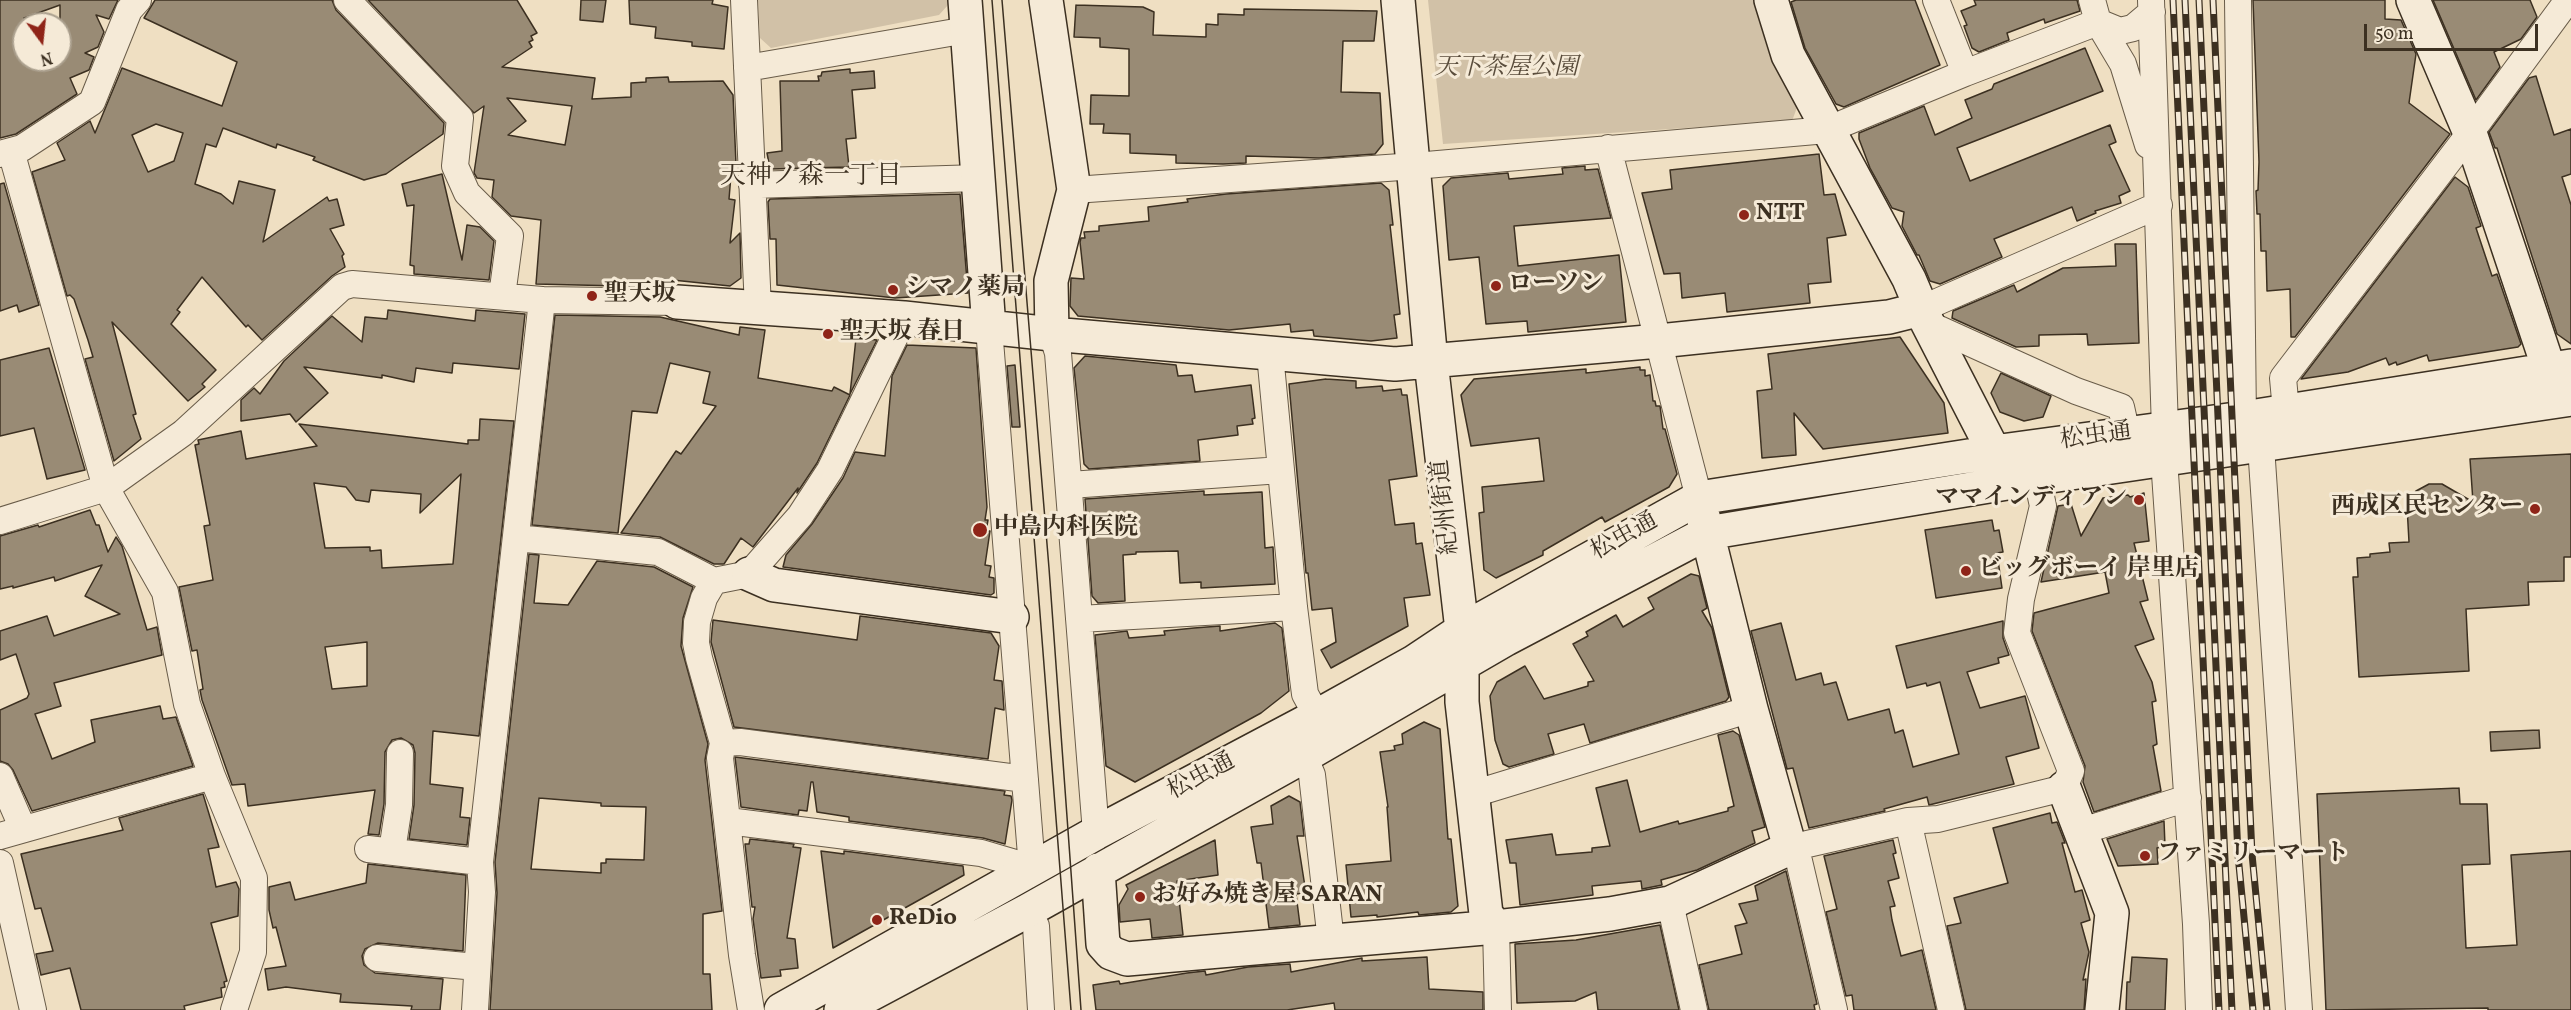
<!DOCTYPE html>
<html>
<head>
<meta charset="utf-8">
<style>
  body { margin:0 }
  #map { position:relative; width:2571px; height:1010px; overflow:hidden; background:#efdfc2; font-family:Vollkorn,serif }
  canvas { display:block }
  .north { position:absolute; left:12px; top:12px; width:60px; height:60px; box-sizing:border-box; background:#f5ead7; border:2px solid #aba08e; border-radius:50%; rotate:165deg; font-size:16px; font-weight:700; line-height:24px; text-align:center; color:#3c3021 }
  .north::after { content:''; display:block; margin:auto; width:21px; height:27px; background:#8f2418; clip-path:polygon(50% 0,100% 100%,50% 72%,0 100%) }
  .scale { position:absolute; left:2364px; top:24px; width:174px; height:27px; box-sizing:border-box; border:3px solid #3c3021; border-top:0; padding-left:8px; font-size:18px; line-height:21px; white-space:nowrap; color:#3c3021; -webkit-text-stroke:4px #f5ead7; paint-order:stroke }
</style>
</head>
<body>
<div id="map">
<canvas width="2571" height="1010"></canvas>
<div class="north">N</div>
<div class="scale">50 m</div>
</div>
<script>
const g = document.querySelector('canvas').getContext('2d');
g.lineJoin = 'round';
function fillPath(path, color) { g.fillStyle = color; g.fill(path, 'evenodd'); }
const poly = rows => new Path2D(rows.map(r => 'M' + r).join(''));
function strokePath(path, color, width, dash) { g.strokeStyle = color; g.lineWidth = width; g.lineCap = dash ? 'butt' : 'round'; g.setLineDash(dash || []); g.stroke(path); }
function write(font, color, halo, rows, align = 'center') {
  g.font = font + ' Vollkorn,"Noto Serif JP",serif'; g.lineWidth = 6; g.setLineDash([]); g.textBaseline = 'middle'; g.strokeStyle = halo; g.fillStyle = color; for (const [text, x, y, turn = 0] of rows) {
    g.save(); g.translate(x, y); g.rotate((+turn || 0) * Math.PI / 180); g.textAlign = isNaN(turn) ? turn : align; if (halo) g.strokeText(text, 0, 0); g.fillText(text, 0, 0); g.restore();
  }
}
fillPath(poly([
  [758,0,948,0,948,5,939,15,771,48,760,38],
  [1428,0,1753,0,1770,57,1799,102,1792,121,1443,144]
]), '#d1c1a7');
const building = poly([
  [0,0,118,0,109,19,96,15,104,32,98,47,85,53,94,57,89,70,70,78,77,94,16,134,0,138,0,0],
  [60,5,60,60,24,60,24,18,60,5],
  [155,0,332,0,336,10,444,123,443,134,386,174,364,180,313,160,315,157,277,144,276,148,223,128,216,147,206,144,195,184,221,194,233,204,239,181,275,190,263,242,327,197,329,201,337,199,344,225,330,229,344,254,342,256,345,267,332,276,262,340,248,325,246,327,202,277,177,310,180,312,171,324,216,370,202,384,205,387,188,401,112,322,136,414,133,415,141,439,114,461,85,359,93,357,88,340,74,299,70,295,67,296,32,172,65,160,57,143,90,121,95,133,122,68,222,106,237,62,144,18,155,0],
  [156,124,183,133,174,161,148,172,132,135,156,124],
  [368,0,517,0,537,33,531,36,533,40,529,42,532,47,502,67,595,78,592,99,631,97,631,83,646,82,646,78,668,77,669,82,723,81,733,95,736,164,732,163,729,199,735,200,730,243,740,233,741,278,730,286,663,279,662,287,536,284,541,220,511,216,492,197,494,180,477,178,474,173,484,106,474,113,368,0],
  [507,98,572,106,565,145,508,135,526,121,507,98],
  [581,0,606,0,603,22,580,20,581,0],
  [629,0,713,0,712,4,728,7,724,49,692,46,692,42,655,38,656,27,630,24,629,0],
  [1796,0,1915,0,1940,65,1844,107,1836,104,1805,48,1791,2,1796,0],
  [1974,0,2077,0,2080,11,2045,23,2044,19,2007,33,2009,40,1979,52,1972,48,1964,26,1967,25,1961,11,1976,5,1974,0],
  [2253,0,2385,0,2385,19,2401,20,2416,54,2409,103,2450,134,2295,337,2291,337,2290,289,2267,291,2266,251,2261,251,2260,214,2257,214,2256,191,2258,190,2259,162,2253,0],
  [2433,0,2530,0,2537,17,2521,39,2494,52,2500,67,2476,100,2433,0],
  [1076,5,1143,7,1154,12,1153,35,1206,37,1206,24,1218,25,1218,14,1244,15,1244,9,1377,11,1374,41,1343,41,1341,92,1380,93,1383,144,1375,154,1319,158,1246,156,1246,163,1223,164,1176,163,1176,155,1130,153,1130,134,1103,133,1104,124,1090,124,1091,95,1129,96,1129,49,1100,47,1100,38,1074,37,1076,5],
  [2085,48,2103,91,1957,148,1970,181,2110,125,2116,142,2109,145,2130,191,2119,196,2121,203,2095,211,2096,213,2077,221,2072,207,1994,239,2002,257,1940,284,1930,281,1919,255,1917,255,1902,226,1904,212,1892,208,1870,168,1859,139,1859,133,1924,106,1935,135,1972,118,1965,100,1992,89,1994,84,2085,48],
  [850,69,850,73,874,71,875,88,852,90,856,138,846,139,849,167,770,169,767,153,782,151,780,81,819,81,818,76,821,76,822,72,850,69],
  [2536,76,2554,135,2571,129,2571,174,2562,177,2571,205,2571,344,2557,334,2497,148,2495,148,2489,132,2529,78,2536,76],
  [1819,154,1824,195,1835,194,1846,235,1827,238,1831,282,1808,284,1810,303,1727,312,1725,293,1682,298,1680,273,1664,274,1642,193,1672,189,1670,170,1819,154],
  [1585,166,1585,170,1598,169,1611,218,1514,226,1518,266,1619,255,1626,322,1528,332,1527,321,1486,324,1479,257,1449,260,1443,186,1451,178,1508,173,1509,179,1563,174,1562,168,1585,166],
  [442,174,462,260,467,225,480,227,494,241,489,280,414,274,414,266,410,265,414,205,407,206,402,184,442,174],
  [2455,177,2468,187,2481,226,2476,228,2492,276,2497,274,2521,344,2518,347,2429,361,2427,355,2397,365,2396,362,2389,365,2386,358,2348,372,2301,379,2455,177],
  [4,183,39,305,19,312,17,305,0,311,0,184,4,183],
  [1381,183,1389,190,1393,225,1390,225,1400,314,1394,315,1397,338,1371,341,1314,336,1313,330,1291,332,1290,324,1229,330,1078,316,1070,306,1071,278,1084,279,1080,242,1081,238,1085,238,1084,232,1099,231,1099,226,1149,221,1148,207,1188,202,1187,199,1226,194,1381,183],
  [960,194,968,293,895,298,777,285,776,239,770,239,768,202,770,199,960,194],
  [2115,244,2136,244,2139,343,2088,345,2087,334,2039,335,2039,346,2016,347,1952,318,1953,311,2014,285,2017,292,2063,268,2116,266,2115,244],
  [388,310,475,321,476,310,525,314,519,369,453,363,452,373,416,368,414,382,382,375,382,378,304,367,328,393,296,422,290,414,241,421,241,400,254,388,260,394,284,361,332,316,362,342,365,317,387,319,388,310],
  [555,315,660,317,739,335,740,327,765,330,758,378,832,391,834,387,850,395,817,463,797,493,798,488,753,547,741,538,724,564,714,564,660,537,621,533,676,451,681,454,716,406,703,403,710,372,670,363,657,413,632,411,618,533,532,525,555,315],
  [1900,337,1944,403,1948,433,1823,449,1794,413,1796,455,1762,458,1757,391,1772,389,1768,354,1900,337],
  [856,338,877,340,850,394,854,357,856,338],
  [907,345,976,348,987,507,985,520,988,520,986,531,990,531,985,565,991,566,989,577,994,578,994,593,991,595,783,567,786,555,812,524,843,478,855,452,885,456,892,376,907,345],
  [49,348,85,470,47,479,34,428,0,436,0,360,49,348],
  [1085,356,1176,365,1178,376,1192,375,1195,392,1251,385,1255,418,1252,419,1253,424,1237,426,1238,435,1198,440,1200,461,1089,469,1084,464,1074,368,1085,356],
  [1015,365,1020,427,1012,427,1007,366,1015,365],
  [1640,367,1640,370,1645,370,1645,376,1650,375,1653,401,1655,401,1656,406,1660,406,1663,429,1665,429,1677,474,1669,487,1605,522,1602,517,1543,551,1543,555,1496,578,1484,570,1479,513,1484,512,1482,487,1544,481,1539,438,1471,446,1461,395,1474,379,1586,369,1586,373,1640,367],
  [2001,373,2051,396,2043,417,2024,421,2000,412,1991,393,2001,373],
  [1326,379,1356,381,1356,388,1382,386,1383,391,1401,389,1402,395,1407,395,1417,476,1389,480,1395,525,1414,523,1416,544,1422,543,1430,595,1404,598,1408,626,1331,668,1321,650,1336,642,1332,608,1312,610,1308,573,1306,573,1289,384,1326,379],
  [480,419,514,421,479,736,433,731,430,784,463,788,460,817,470,818,467,845,409,839,414,805,415,753,413,745,401,738,392,740,385,752,384,804,379,835,368,834,375,790,248,806,245,784,232,785,202,700,200,690,203,689,197,650,192,651,179,587,213,580,204,526,210,525,195,445,199,444,198,440,241,431,246,459,317,446,299,424,468,444,468,440,479,440,480,419],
  [461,474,453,564,382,568,381,550,370,551,370,547,325,548,314,483,346,487,356,500,369,502,371,490,421,494,420,513,461,474],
  [367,642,367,686,332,689,325,647,367,642],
  [2571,454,2571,557,2564,557,2564,581,2528,582,2529,605,2466,609,2469,671,2359,677,2353,577,2358,577,2357,558,2370,557,2370,554,2390,552,2389,543,2409,542,2407,506,2416,491,2429,484,2442,484,2473,502,2470,459,2571,454],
  [1204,491,1204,495,1262,492,1265,548,1273,547,1275,584,1201,588,1201,582,1180,583,1178,551,1136,552,1136,554,1123,555,1125,601,1098,603,1092,596,1085,499,1204,491],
  [2144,493,2149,541,2134,543,2148,600,2140,602,2154,639,2135,646,2152,682,2156,701,2152,702,2157,744,2153,746,2161,791,2094,812,2083,782,2085,766,2032,631,2034,613,2109,593,2105,572,2041,582,2058,506,2071,504,2081,536,2103,498,2128,495,2130,497,2144,493],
  [90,510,96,525,99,525,108,552,116,537,122,546,147,630,157,627,162,655,54,683,61,706,35,714,52,759,95,742,91,720,160,706,163,719,176,717,193,766,32,811,13,770,8,764,0,761,0,710,27,698,29,694,16,654,0,660,0,631,47,616,54,636,120,614,85,596,102,565,55,581,54,577,13,588,13,586,0,589,0,536,38,525,39,527,90,510],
  [1992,520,1994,531,1999,530,2003,552,1997,553,2002,588,1936,598,1925,530,1992,520],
  [529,554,539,555,534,603,568,605,597,561,654,567,693,587,683,618,681,646,708,744,705,760,722,911,703,914,703,974,710,974,712,1010,490,1010,497,893,495,862,529,554],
  [539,798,601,803,601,806,646,807,644,860,606,859,606,863,601,863,601,873,531,869,539,798],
  [1691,574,1699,576,1707,608,1702,611,1712,628,1729,697,1726,701,1590,743,1584,724,1548,734,1554,754,1509,767,1503,764,1495,740,1490,696,1497,682,1525,666,1544,699,1588,686,1588,682,1594,681,1573,644,1588,636,1586,632,1616,615,1623,627,1654,609,1648,598,1691,574],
  [860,616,991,633,999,646,994,680,1002,681,1004,710,995,708,988,759,734,727,711,642,713,620,857,640,860,616],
  [2003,621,2003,638,2009,655,1998,658,1999,663,1967,672,1980,708,2025,696,2039,748,2006,757,2014,784,1933,804,1929,805,1927,797,1884,809,1885,811,1809,828,1793,768,1787,769,1751,631,1781,623,1796,680,1821,673,1824,685,1836,682,1848,720,1889,709,1895,733,1903,730,1913,767,1959,754,1940,682,1927,686,1926,683,1907,688,1896,646,2003,621],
  [1275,623,1282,628,1289,691,1261,713,1135,782,1106,766,1095,635,1127,631,1129,638,1165,635,1164,631,1194,628,1220,626,1220,631,1275,623],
  [1424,722,1440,729,1448,839,1451,839,1458,906,1451,912,1419,915,1418,912,1377,917,1377,915,1351,917,1346,865,1391,861,1387,807,1388,807,1380,752,1395,750,1394,746,1403,744,1402,734,1424,722],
  [2539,730,2540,748,2491,751,2490,732,2539,730],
  [1733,731,1739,735,1765,827,1752,831,1755,843,1697,870,1661,880,1662,885,1642,889,1641,881,1592,886,1593,895,1520,905,1516,863,1510,863,1506,840,1552,834,1556,855,1592,852,1592,848,1610,846,1596,788,1627,780,1640,832,1678,821,1679,824,1728,811,1728,808,1734,806,1718,735,1733,731],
  [735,757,1005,791,1004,795,1011,796,1012,800,1005,844,983,838,849,821,849,817,817,812,813,782,811,782,807,811,799,810,798,815,741,807,735,757],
  [2459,788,2460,804,2487,804,2490,864,2462,865,2466,948,2517,945,2511,855,2571,851,2571,1010,2488,1010,2488,1008,2326,1010,2317,794,2459,788],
  [203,794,219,847,208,849,216,887,236,882,239,889,238,916,211,923,227,981,224,982,225,987,221,988,222,997,184,1006,185,1010,81,1010,70,968,41,975,36,954,53,951,41,908,35,909,21,854,123,830,119,818,203,794],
  [1289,796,1300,802,1304,836,1297,836,1306,893,1296,894,1300,925,1269,928,1261,863,1257,863,1251,827,1273,824,1271,806,1289,796],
  [2050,813,2052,823,2057,822,2064,840,2065,843,2062,843,2075,892,2082,890,2090,920,2081,923,2089,952,2083,980,2086,979,2084,1010,1966,1010,1947,926,1961,923,1954,898,2008,883,1993,828,2050,813],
  [2164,821,2165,846,2157,848,2158,864,2118,866,2107,839,2164,821],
  [750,839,794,844,793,847,801,848,787,938,795,939,798,968,780,970,781,976,761,978,753,919,755,907,752,907,745,844,749,844,750,839],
  [1215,840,1218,875,1177,881,1183,935,1152,938,1150,919,1120,922,1119,905,1128,889,1126,885,1215,840],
  [1893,840,1896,853,1893,854,1899,878,1888,881,1895,906,1890,907,1892,920,1901,956,1922,950,1936,1010,1854,1010,1852,995,1846,996,1826,912,1837,909,1824,856,1893,840],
  [821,851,844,854,844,851,963,866,964,875,833,948,821,851],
  [368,864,466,875,463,951,378,943,365,949,362,956,364,965,375,973,443,979,440,1010,411,1010,412,1006,340,1002,341,994,286,987,268,990,265,969,286,966,276,927,273,928,269,910,269,887,290,882,295,900,366,883,368,864],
  [1786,871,1817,1004,1814,1005,1815,1010,1709,1010,1699,965,1742,954,1735,926,1747,923,1739,904,1758,900,1755,886,1786,871],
  [1660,925,1679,1010,1598,1010,1596,992,1575,1001,1517,1003,1515,944,1576,940,1660,925],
  [1427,957,1429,989,1483,992,1483,1010,1335,1010,1334,1003,1287,1010,1096,1010,1093,985,1119,981,1120,984,1187,973,1205,971,1206,975,1248,967,1290,964,1291,972,1362,958,1362,961,1427,957],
  [2132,957,2167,959,2165,1010,2126,1010,2127,982,2130,982,2132,957]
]);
fillPath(building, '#998b75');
strokePath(building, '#3c3021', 1.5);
const street = poly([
  [347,0,460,118,455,166,467,193,510,236,502,296],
  [744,0,758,308],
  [1936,0,1965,73],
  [2092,0,2098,22,2123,64,2148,145],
  [2151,0,2165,429,2164,459,2196,924,2199,1010],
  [2238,0,2243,418,2261,446,2299,1010],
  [747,68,967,30],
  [1608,148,1699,498],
  [11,151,106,488,165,592,187,704,212,776,254,878,253,952,234,1010],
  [0,154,22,148,92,102,129,10,138,0],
  [752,185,979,178],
  [1074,190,1415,166,1827,130,1965,73,2098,22,2120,31,2133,28,2152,12],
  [1921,309,2159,205],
  [1928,324,2076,391,2121,407,2127,434],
  [1052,334,1058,353,1096,833],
  [1270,354,1294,607,1305,694,1317,716],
  [2286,411,2283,378,2470,133,2568,0],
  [1070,485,1281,470],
  [0,521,106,488,183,433,342,287,352,284,542,300,677,302],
  [516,538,658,552,714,581],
  [1079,619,1294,607],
  [723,743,740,742,1025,779],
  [1304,756,1312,775,1331,941],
  [0,776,23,829],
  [1473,794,1751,709],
  [728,821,981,853,1032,868,989,328],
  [1908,821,1951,1010],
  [2082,831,2188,798],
  [0,836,212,776],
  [368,849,480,862],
  [392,851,399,805,400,753],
  [0,863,33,1010],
  [1670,903,1694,1010],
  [1027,911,1036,926,1041,1010],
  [1496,927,1498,1010],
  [377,958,477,967],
  [475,1010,482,892,480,862,542,300],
  [751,1010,742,955,720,758,723,743,699,658,696,643,697,622,704,598,714,581,749,574,800,516,830,470,904,318],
  [1834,1010,1799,861,1790,848,1908,821,1938,819,2064,788,2071,771,2017,633,2021,599,2043,506,2037,478]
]);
const secondary = poly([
  [965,0,989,328],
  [1046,0,1074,190,1051,281,1052,334],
  [1398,0,1431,362,1462,630,1462,702,1486,914,1496,927],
  [1771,0,1788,55,1909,279,1928,324,1994,452],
  [2413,0,2470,133,2549,369],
  [677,302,904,318,1052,334,1395,364,1659,341,1889,317,1921,309],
  [749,574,774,585,1012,617],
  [2064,788,2112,913,2102,1010],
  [1098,870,1103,944,1111,953,1127,959,1496,927,1610,914,1670,903,1790,848,1751,709,1702,512],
  [781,1010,1096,833,1317,716,1414,662,1462,630,1699,498,1994,452,2243,418,2571,366],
  [841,1010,1027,911,1304,756,1506,639,1707,533,2037,478,2571,399]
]);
strokePath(street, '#695c49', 28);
strokePath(secondary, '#3c3021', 36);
strokePath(street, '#f5ead7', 26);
strokePath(secondary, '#f5ead7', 33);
strokePath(poly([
  [992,0,1071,1010],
  [1002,0,1049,568,1081,1010]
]), '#3c3021', 1.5);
const rail = poly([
  [2173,0,2219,1010],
  [2185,0,2232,1010],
  [2199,0,2238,855,2253,1010],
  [2213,0,2252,854,2267,1010]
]);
strokePath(rail, '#3c3021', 7);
strokePath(rail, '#f5ead7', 4.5, [14]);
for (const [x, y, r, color] of [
  [1744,215,6,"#8f2418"],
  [1496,286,6,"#8f2418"],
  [893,290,6,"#8f2418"],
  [592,296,6,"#8f2418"],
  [828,334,6,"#8f2418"],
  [2139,500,6,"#8f2418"],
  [2535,509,6,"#8f2418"],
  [980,530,8,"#8f2418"],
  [1966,571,6,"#8f2418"],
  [2145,856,6,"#8f2418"],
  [1140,897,6,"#8f2418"],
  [877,920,6,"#8f2418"]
]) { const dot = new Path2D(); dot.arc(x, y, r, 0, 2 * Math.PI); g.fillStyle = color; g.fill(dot); strokePath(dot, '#f5ead7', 2); }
write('italic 24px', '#5a4d3c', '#f5ead7', [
  ["天下茶屋公園",1506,70]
]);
write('bold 24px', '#3c3021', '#f5ead7', [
  ["NTT",1756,215],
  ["ローソン",1508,286],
  ["シマノ薬局",905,290],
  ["聖天坂",604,296],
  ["聖天坂 春日",840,334],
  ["ママインディアン",2127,500,"right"],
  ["西成区民センター",2523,509,"right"],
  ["中島内科医院",994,530],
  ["ビッグボーイ 岸里店",1978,571],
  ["ファミリーマート",2157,856],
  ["お好み焼き屋 SARAN",1152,897],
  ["ReDio",889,920]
], 'left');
write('24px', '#3c3021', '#f5ead7', [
  ["松虫通",2096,438,-8],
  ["紀州街道",1447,507,-96],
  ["松虫通",1625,538,-29],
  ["松虫通",1202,778,-28]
]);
write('26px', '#3c3021', '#f5ead7', [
  ["天神ノ森一丁目",811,178]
]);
</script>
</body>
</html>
